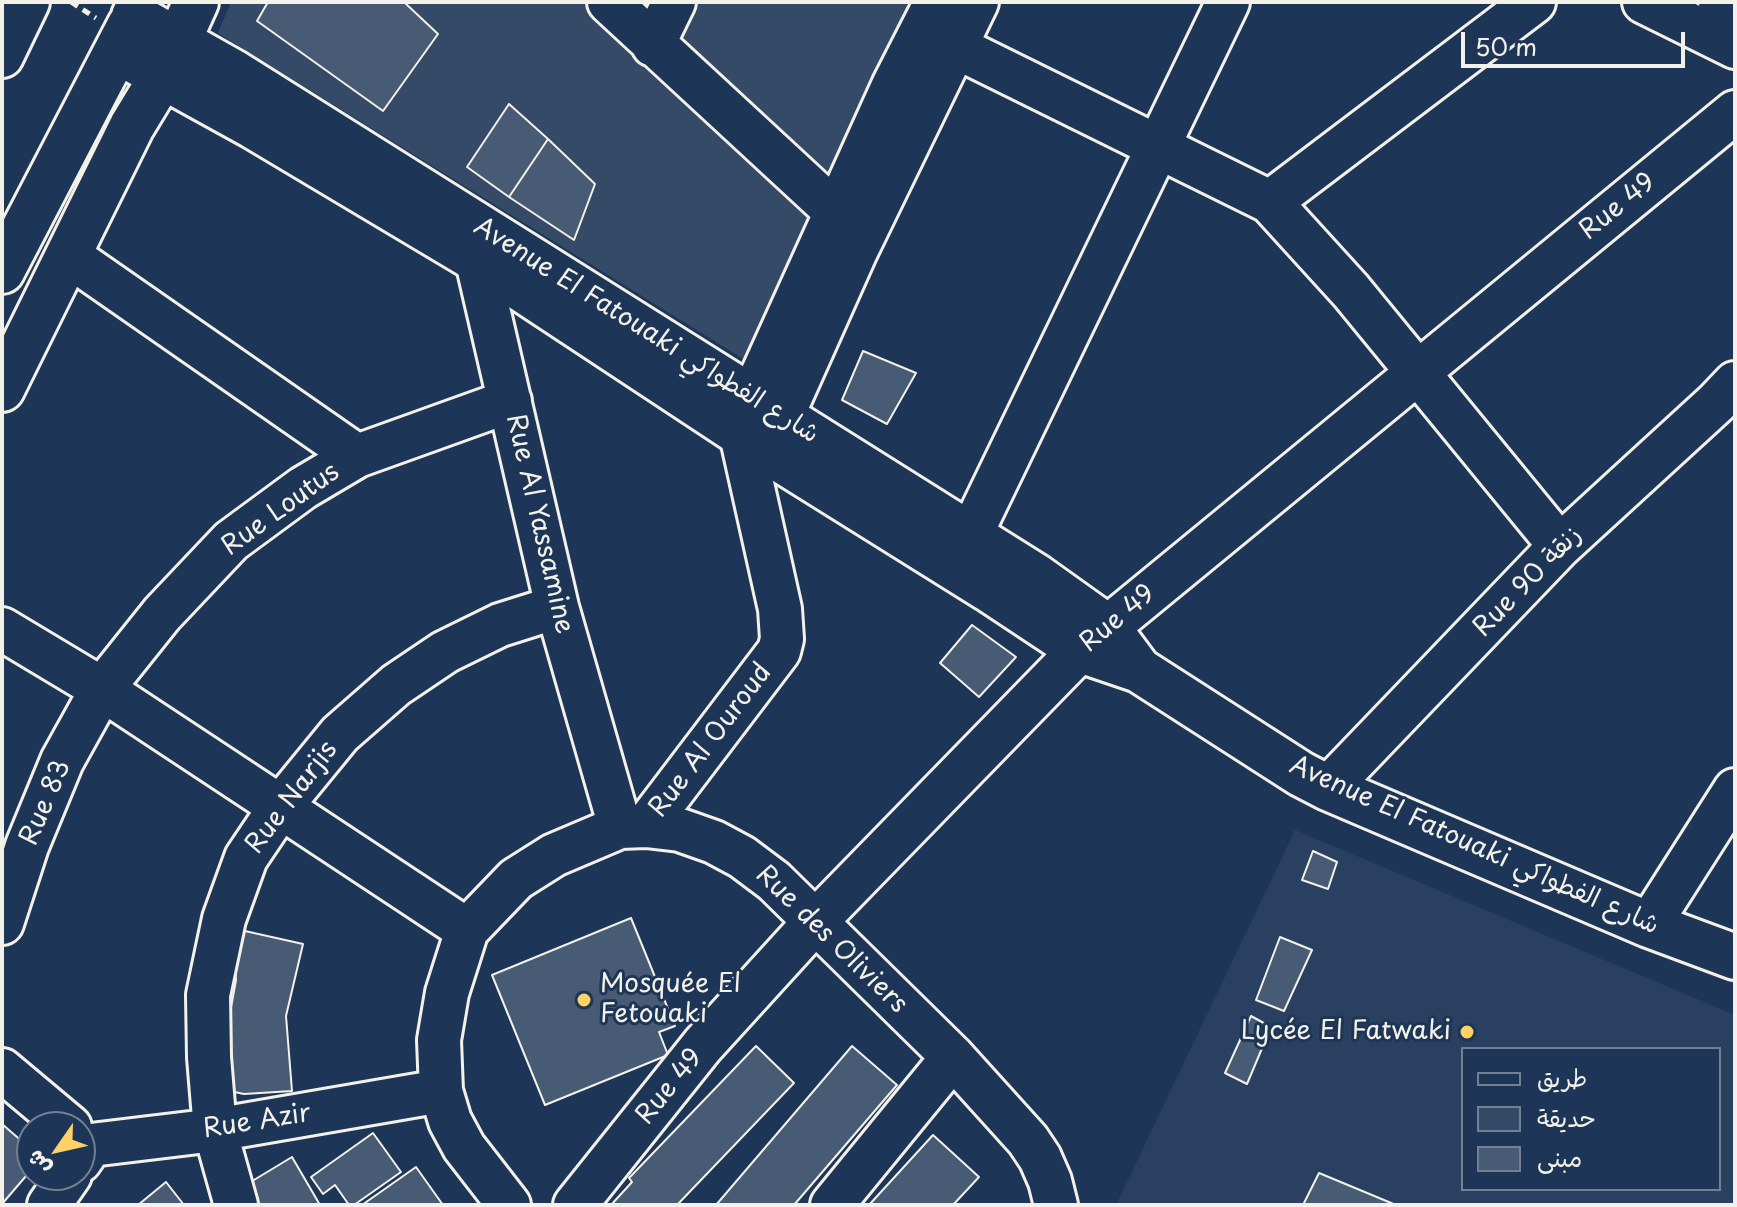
<!DOCTYPE html>
<html>
<head>
<meta charset="utf-8">
<style>
  body { margin:0 }
  #map { position:relative; width:1737px; height:1207px; overflow:hidden; background:#1d3557; font-family:"Playpen Sans","Playpen Sans Arabic",sans-serif }
  canvas { display:block }
  .frame { position:absolute; inset:0; border:4px solid #f4f1e8; pointer-events:none }
  .legend { position:absolute; left:1461px; top:1047px; width:260px; height:144px; box-sizing:border-box; background:#1d3557; border:2px solid #738091; margin:0; padding:10px 14px; list-style:none; font-size:24px; color:#f4f1e8 }
  .legend li { display:flex; align-items:center; gap:16px; height:40px }
  .legend b { width:40px; border:2px solid #738091 }
  .north { position:absolute; left:16px; top:1111px; width:80px; height:80px; box-sizing:border-box; background:#1d3557; border:2px solid #738091; border-radius:50%; rotate:236deg; font-size:22px; font-weight:700; line-height:32px; text-align:center; color:#f4f1e8 }
  .north::after { content:''; display:block; margin:auto; width:28px; height:36px; background:#ffd166; clip-path:polygon(50% 0,100% 100%,50% 72%,0 100%) }
  .scale { position:absolute; left:1461px; top:32px; width:224px; height:36px; box-sizing:border-box; border:4px solid #f4f1e8; border-top:0; padding-left:10px; font-size:24px; line-height:28px; white-space:nowrap; color:#f4f1e8; -webkit-text-stroke:6px #1d3557; paint-order:stroke }
</style>
</head>
<body>
<div id="map">
<canvas width="1737" height="1207"></canvas>
<div class="frame"></div>
<ul class="legend">
<li><b style="height:10px;background:#1d3557"></b>طريق</li>
<li><b style="height:22px;background:#354a67"></b>حديقة</li>
<li><b style="height:22px;background:#485b74"></b>مبنى</li>
</ul>
<div class="north">ش</div>
<div class="scale">50 m</div>
</div>
<script>
const g = document.querySelector('canvas').getContext('2d');
g.lineJoin = 'round';
function fillPath(path, color) { g.fillStyle = color; g.fill(path, 'evenodd'); }
const poly = rows => new Path2D(rows.map(r => 'M' + r).join(''));
function strokePath(path, color, width, dash) { g.strokeStyle = color; g.lineWidth = width; g.lineCap = dash ? 'butt' : 'round'; g.setLineDash(dash || []); g.stroke(path); }
function write(font, color, halo, rows, align = 'center') {
  g.font = font + ' "Playpen Sans","Playpen Sans Arabic",sans-serif'; g.lineWidth = 6; g.setLineDash([]); g.textBaseline = 'middle'; g.strokeStyle = halo; g.fillStyle = color; for (const [text, x, y, turn = 0] of rows) {
    g.save(); g.translate(x, y); g.rotate((+turn || 0) * Math.PI / 180); g.textAlign = isNaN(turn) ? turn : align; if (halo) g.strokeText(text, 0, 0); g.fillText(text, 0, 0); g.restore();
  }
}
fillPath(poly([
  [1295,830,1735,1015,1735,1205,1116,1205],
  [1463,1049,1719,1049,1719,1189,1463,1189]
]), '#2a4060');
fillPath(poly([
  [231,2,929,2,761,370,218,33]
]), '#354a67');
const building = poly([
  [268,2,404,2,438,34,383,111,257,21,268,2],
  [509,104,548,139,509,197,467,167,509,104],
  [548,139,595,184,574,240,509,197,548,139],
  [863,351,916,373,887,424,842,400,863,351],
  [972,625,1016,657,979,697,940,663,972,625],
  [1313,851,1337,862,1328,889,1302,880,1313,851],
  [631,918,675,1026,659,1032,668,1055,545,1105,492,975,631,918],
  [236,929,303,944,286,1016,292,1091,244,1094,225,1090,223,1052,236,980,234,939,236,929],
  [1280,937,1312,950,1284,1011,1256,1000,1280,937],
  [1251,1016,1271,1027,1247,1084,1225,1073,1251,1016],
  [756,1046,794,1083,677,1205,611,1205,632,1182,629,1178,756,1046],
  [852,1046,897,1085,794,1205,716,1205,852,1046],
  [2,1124,32,1150,32,1169,2,1204,2,1124],
  [373,1133,401,1172,354,1205,349,1205,335,1185,323,1194,311,1177,373,1133],
  [933,1135,979,1177,953,1205,869,1205,933,1135],
  [292,1157,320,1205,255,1205,244,1186,292,1157],
  [416,1167,443,1205,362,1205,416,1167],
  [1319,1173,1396,1205,1303,1205,1319,1173],
  [166,1182,184,1205,138,1205,166,1182]
]);
fillPath(building, '#485b74');
strokePath(building, '#f4f1e8', 2);
const minor = poly([
  [609,2,836,212],
  [1644,2,1735,47],
  [1720,2,1735,9],
  [924,29,956,47,1270,202,1351,291,1560,546],
  [653,45,674,2],
  [2,56,28,2],
  [1270,202,1534,2],
  [471,235,557,607,620,827],
  [68,255,357,456],
  [768,448,856,251,977,2],
  [970,536,1228,2],
  [2,629,102,689,467,930],
  [1328,788,1560,546,1716,403,1735,383],
  [646,826,779,651,782,639,780,609,741,434,752,397,894,84,936,2],
  [2,923,27,846,62,761,102,689,162,614,231,541,303,488,357,456,510,401],
  [1649,925,1735,790],
  [2,1070,70,1127],
  [80,1161,91,1145,215,1130,441,1091],
  [49,1205,70,1175],
  [236,1205,215,1130,209,1057,208,995,224,919,246,858,281,806,340,734,396,685,445,652,500,625,557,607],
  [509,1205,464,1147,450,1121,441,1091,439,1040,447,993,467,930,516,879,554,855,620,827,646,826,680,830,714,842,742,857,774,881,953,1057,1028,1140,1040,1158,1050,1181,1056,1205],
  [575,1205,703,1045,815,922,1080,650,1735,112],
  [832,1205,953,1057]
]);
const major = poly([
  [134,16,233,72,1037,577,1107,627,1139,670],
  [117,51,253,126,476,259,767,451,988,589,1080,650,1139,670,1301,774,1328,788,1649,925,1735,957],
  [2,271,130,25],
  [2,389,132,126,163,75,196,2]
]);
strokePath(minor, '#f4f1e8', 48);
strokePath(major, '#f4f1e8', 50);
strokePath(poly([
  [71,2,96,18]
]), '#f4f1e8', 5, [8, 6]);
strokePath(minor, '#1d3557', 42);
strokePath(major, '#1d3557', 44);
for (const [x, y, r, color] of [
  [584,1000,8,"#ffd166"],
  [1467,1032,8,"#ffd166"]
]) { const dot = new Path2D(); dot.arc(x, y, r, 0, 2 * Math.PI); g.fillStyle = color; g.fill(dot); strokePath(dot, '#1d3557', 3); }
write('26px', '#f4f1e8', '#1d3557', [
  ["Rue 49",1618,207,-39],
  ["Avenue El Fatouaki شارع الفطواكي",646,331,32],
  ["Rue Loutus",281,510,-36],
  ["Rue Al Yassamine",539,524,77],
  ["Rue 90 زنقة",1528,582,-46],
  ["Rue 49",1118,619,-40],
  ["Rue Al Ouroud",711,741,-53],
  ["Rue Narjis",292,798,-53],
  ["Rue 83",46,803,-67],
  ["Avenue El Fatouaki شارع الفطواكي",1474,846,24],
  ["Rue des Oliviers",831,940,44],
  ["Rue 49",670,1087,-51],
  ["Rue Azir",257,1122,-9]
]);
write('26px', '#f4f1e8', '#1d3557', [
  ["Mosquée El",600,985],
  ["Fetouaki",600,1015],
  ["Lycée El Fatwaki",1451,1032,"right"]
], 'left');
</script>
</body>
</html>
